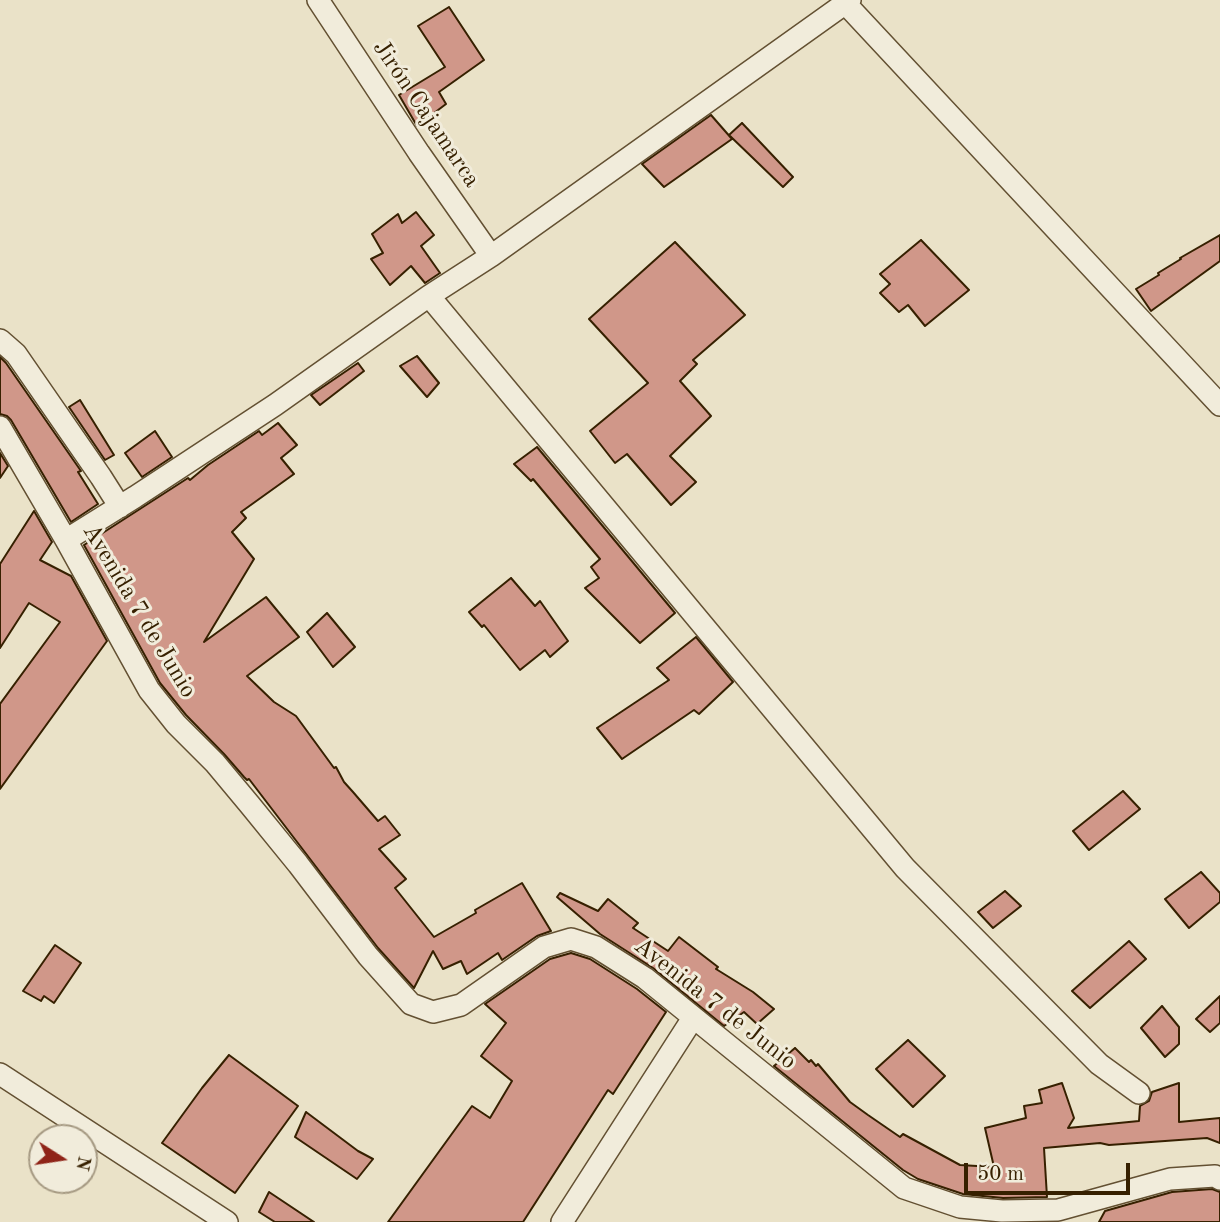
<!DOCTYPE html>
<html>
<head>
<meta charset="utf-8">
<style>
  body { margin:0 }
  #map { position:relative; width:1220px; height:1222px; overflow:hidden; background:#eae2c8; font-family:"Old Standard TT",serif }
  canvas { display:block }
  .north { position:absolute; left:28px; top:1124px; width:70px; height:70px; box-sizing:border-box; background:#f1ecdb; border:2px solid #a69a83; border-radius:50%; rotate:102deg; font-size:19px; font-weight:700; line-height:28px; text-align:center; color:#362000 }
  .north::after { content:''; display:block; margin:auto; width:24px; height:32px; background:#8f2418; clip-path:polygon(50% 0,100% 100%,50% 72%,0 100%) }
  .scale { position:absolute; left:964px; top:1163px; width:166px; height:32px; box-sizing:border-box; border:4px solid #362000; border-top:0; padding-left:9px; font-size:21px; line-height:24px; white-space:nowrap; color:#362000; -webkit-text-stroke:5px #f1ecdb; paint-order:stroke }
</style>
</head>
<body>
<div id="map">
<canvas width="1220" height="1222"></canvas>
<div class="north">N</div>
<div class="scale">50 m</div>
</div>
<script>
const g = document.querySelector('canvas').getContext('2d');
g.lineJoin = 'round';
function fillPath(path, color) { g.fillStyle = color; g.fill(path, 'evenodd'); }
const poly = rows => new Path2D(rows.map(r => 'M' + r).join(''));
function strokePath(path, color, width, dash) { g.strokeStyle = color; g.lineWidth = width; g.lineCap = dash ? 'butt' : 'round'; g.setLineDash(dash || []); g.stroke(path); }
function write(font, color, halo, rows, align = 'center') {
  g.font = font + ' "Old Standard TT",serif'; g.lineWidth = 6; g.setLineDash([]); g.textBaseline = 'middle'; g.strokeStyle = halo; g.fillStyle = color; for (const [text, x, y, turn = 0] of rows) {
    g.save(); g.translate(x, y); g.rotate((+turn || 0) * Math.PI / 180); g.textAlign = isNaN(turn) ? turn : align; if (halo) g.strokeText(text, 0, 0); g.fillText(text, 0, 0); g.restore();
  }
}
const building = poly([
  [449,7,484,60,439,92,446,104,417,126,399,95,445,67,418,26,449,7],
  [711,115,732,139,664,187,642,164,711,115],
  [742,123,793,177,783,187,729,135,742,123],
  [416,212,434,235,421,246,440,273,425,283,411,266,390,285,371,259,383,253,372,234,398,214,402,223,416,212],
  [1220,235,1220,261,1151,311,1136,289,1159,275,1158,273,1181,259,1180,258,1220,235],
  [921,240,969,290,925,326,908,305,899,312,880,293,890,284,880,274,921,240],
  [675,242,745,315,693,360,697,364,680,381,711,416,670,456,696,482,671,505,627,454,615,463,590,431,648,383,589,319,675,242],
  [417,356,439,383,427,397,400,366,417,356],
  [0,357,6,363,81,471,78,472,98,504,71,522,11,420,7,416,0,414,0,357],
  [358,363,364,371,320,405,311,395,358,363],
  [80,400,114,455,105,460,69,407,80,400],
  [278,423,297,445,281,458,294,474,241,512,246,518,232,532,254,559,204,642,266,597,299,637,247,676,274,702,296,716,334,768,336,767,344,782,353,792,378,821,385,816,400,835,379,849,406,879,395,888,434,937,476,913,475,910,522,883,551,931,537,936,502,960,498,953,467,974,461,961,443,969,433,951,414,988,378,948,249,779,247,780,244,777,224,754,186,715,160,683,84,545,188,478,190,480,208,465,259,431,262,435,278,423],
  [155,431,172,457,142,477,125,453,155,431],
  [537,447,675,613,640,643,585,588,599,578,591,567,600,559,533,479,531,481,514,464,537,447],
  [0,453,8,466,0,478,0,453],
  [34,511,52,542,40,560,71,576,107,641,0,789,0,704,60,622,29,603,0,648,0,564,34,511],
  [511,578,535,606,540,601,568,641,550,657,545,650,520,670,484,625,482,627,469,612,511,578],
  [327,613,355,647,333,667,307,632,327,613],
  [696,637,733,682,699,714,694,710,622,759,597,728,669,680,657,668,696,637],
  [1123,791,1140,809,1089,850,1073,831,1123,791],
  [1201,872,1220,893,1220,902,1189,928,1165,899,1201,872],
  [1005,891,1021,906,993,928,978,912,1005,891],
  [560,893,598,911,608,899,638,923,633,928,668,951,679,937,718,967,716,969,753,992,774,1009,757,1024,744,1012,724,1026,653,968,600,934,557,897,560,893],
  [1129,941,1146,959,1090,1008,1072,991,1129,941],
  [55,945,81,963,54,1003,44,996,41,1001,23,991,55,945],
  [571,953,590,959,637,989,666,1012,613,1094,608,1090,523,1222,388,1222,472,1106,490,1118,512,1081,481,1056,506,1023,485,1004,550,959,571,953],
  [1220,996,1220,1023,1210,1032,1196,1019,1220,996],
  [1162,1006,1179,1027,1179,1044,1165,1057,1141,1028,1162,1006],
  [908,1040,945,1076,913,1107,876,1069,908,1040],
  [795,1048,809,1062,811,1060,816,1066,818,1064,850,1102,868,1115,900,1137,903,1134,960,1165,994,1167,985,1128,1026,1118,1024,1106,1042,1103,1039,1090,1062,1083,1074,1118,1068,1128,1139,1121,1140,1106,1149,1101,1152,1092,1179,1083,1179,1122,1220,1118,1220,1143,1207,1138,1109,1145,1100,1143,1044,1148,1047,1197,1003,1198,963,1194,918,1179,903,1170,774,1066,795,1048],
  [229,1055,298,1106,235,1193,162,1143,202,1088,229,1055],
  [306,1112,358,1151,373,1159,357,1179,295,1137,306,1112],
  [1212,1189,1220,1192,1220,1222,1099,1222,1105,1211,1172,1192,1212,1189],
  [269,1192,314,1222,275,1222,259,1212,269,1192]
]);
fillPath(building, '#d09789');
strokePath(building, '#362000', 2);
const street = poly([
  [318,0,419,153,491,256],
  [845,3,1220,405],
  [429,296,905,868,1099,1064,1139,1093],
  [0,340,16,354,101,477,120,507],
  [0,427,66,540,149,690,176,724,215,763,250,805,298,864,368,956,411,1004,433,1012,461,1005,544,947,571,939,596,947,645,978,904,1188,960,1207,1002,1211,1058,1210,1170,1179,1215,1176,1220,1179],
  [66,540,135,497,275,405,429,296,491,256,850,0],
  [0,1074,227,1222],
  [562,1222,693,1018]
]);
strokePath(street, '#635032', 24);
strokePath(street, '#f1ecdb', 21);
write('24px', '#362000', '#f1ecdb', [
  ["Jirón Cajamarca",426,114,56],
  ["Avenida 7 de Junio",139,611,59],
  ["Avenida 7 de Junio",715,1004,38]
]);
</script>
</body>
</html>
